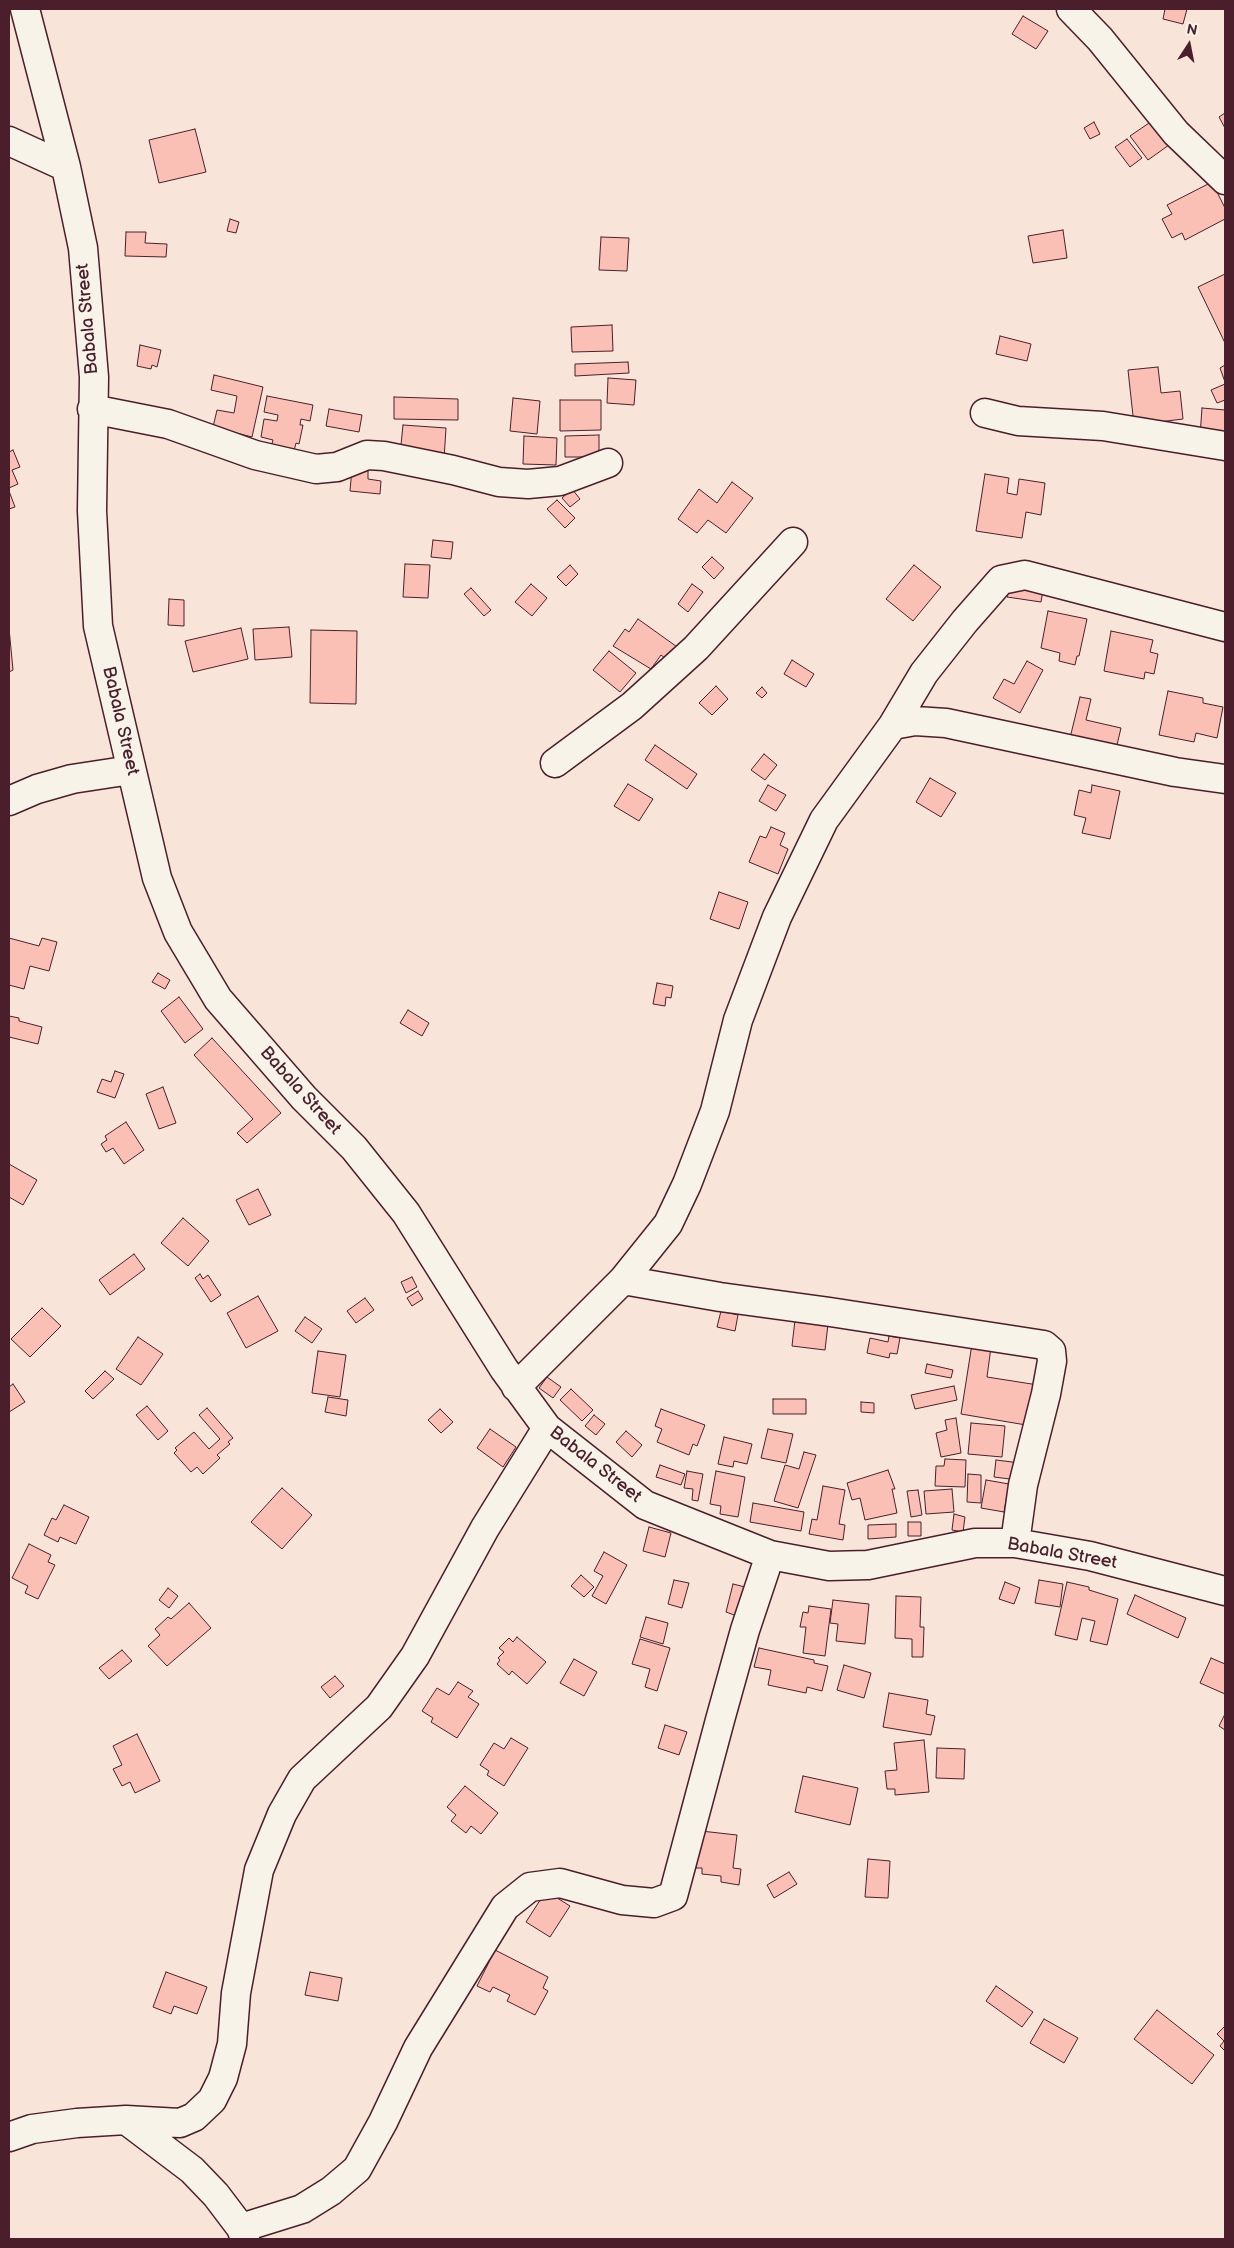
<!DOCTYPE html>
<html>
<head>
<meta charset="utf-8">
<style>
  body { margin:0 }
  #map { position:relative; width:1234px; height:2248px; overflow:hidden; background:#f8e4d9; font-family:"Balsamiq Sans",sans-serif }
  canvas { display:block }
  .frame { position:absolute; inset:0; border:10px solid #4a1f2b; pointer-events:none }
  .north { position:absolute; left:1164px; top:20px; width:50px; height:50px; -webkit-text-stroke:4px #f7f3e8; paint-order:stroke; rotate:11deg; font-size:14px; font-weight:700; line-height:20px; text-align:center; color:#4a1f2b }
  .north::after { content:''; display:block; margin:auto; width:18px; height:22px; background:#4a1f2b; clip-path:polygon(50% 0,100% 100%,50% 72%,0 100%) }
</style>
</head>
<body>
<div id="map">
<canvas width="1234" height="2248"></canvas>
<div class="frame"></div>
<div class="north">N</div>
</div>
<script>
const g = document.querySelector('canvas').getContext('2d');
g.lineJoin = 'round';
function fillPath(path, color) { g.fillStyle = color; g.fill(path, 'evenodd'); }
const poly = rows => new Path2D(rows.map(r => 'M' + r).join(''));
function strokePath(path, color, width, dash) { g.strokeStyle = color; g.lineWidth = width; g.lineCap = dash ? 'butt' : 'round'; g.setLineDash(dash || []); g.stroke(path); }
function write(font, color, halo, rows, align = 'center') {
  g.font = font + ' "Balsamiq Sans",sans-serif'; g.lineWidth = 4.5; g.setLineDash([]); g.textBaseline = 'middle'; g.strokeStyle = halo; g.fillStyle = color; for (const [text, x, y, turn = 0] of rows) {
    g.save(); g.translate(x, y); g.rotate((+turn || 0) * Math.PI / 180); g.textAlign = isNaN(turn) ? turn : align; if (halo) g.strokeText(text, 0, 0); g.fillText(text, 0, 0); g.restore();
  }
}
const building = poly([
  [1165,9,1187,9,1183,24,1163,19,1165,9],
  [1023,16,1048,31,1036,49,1012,34,1023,16],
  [1225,113,1225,128,1219,117,1225,113],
  [1152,121,1169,145,1148,160,1130,136,1152,121],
  [1094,122,1100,134,1090,139,1084,128,1094,122],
  [195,129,206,172,159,183,149,140,195,129],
  [1127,139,1142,158,1130,167,1115,147,1127,139],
  [1212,182,1225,208,1225,219,1185,240,1182,233,1172,238,1162,219,1172,214,1167,205,1212,182],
  [230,219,239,222,236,233,227,231,230,219],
  [1063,230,1067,258,1033,263,1028,236,1063,230],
  [126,232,146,232,145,243,167,244,166,257,125,256,126,232],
  [601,237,629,238,627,271,599,270,601,237],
  [1225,274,1225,343,1198,287,1225,274],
  [612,325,613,351,572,352,571,327,612,325],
  [1000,336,1031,344,1027,361,996,354,1000,336],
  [140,345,161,350,157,367,152,365,151,369,137,366,140,345],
  [628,362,629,373,575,376,575,364,628,362],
  [1225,365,1225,382,1220,368,1225,365],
  [1158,367,1161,393,1180,391,1183,419,1134,425,1128,370,1158,367],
  [214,375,263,387,252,437,213,427,217,410,234,413,237,396,211,390,214,375],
  [608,378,636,380,634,405,607,403,608,378],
  [1225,384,1225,400,1217,403,1211,390,1225,384],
  [267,396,313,405,310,421,301,419,300,425,303,425,299,444,296,443,294,451,271,447,273,440,261,437,264,419,277,421,278,415,264,412,267,396],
  [394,397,458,399,458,420,394,419,394,397],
  [513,398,540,401,537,434,510,431,513,398],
  [560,400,601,400,601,430,560,431,560,400],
  [1202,408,1225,410,1225,438,1200,436,1202,408],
  [329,409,362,415,359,432,326,426,329,409],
  [403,425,446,428,444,459,400,455,403,425],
  [599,435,599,457,565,457,565,436,599,435],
  [524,436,557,438,556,465,523,464,524,436],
  [13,450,20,467,12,470,18,484,9,488,9,452,13,450],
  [352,468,368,470,368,479,381,481,380,494,350,491,352,468],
  [985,474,1009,478,1007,493,1017,495,1019,479,1045,483,1041,515,1026,512,1022,538,976,531,985,474],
  [732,482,753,498,726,533,708,520,697,533,678,519,699,489,717,503,732,482],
  [572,489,580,499,570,507,562,498,572,489],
  [9,491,15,507,9,509,9,491],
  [557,500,575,518,565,528,547,509,557,500],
  [433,540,453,542,451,559,431,557,433,540],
  [712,557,724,568,714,579,702,567,712,557],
  [405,564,430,565,428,598,403,597,405,564],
  [570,565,578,574,566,586,557,577,570,565],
  [914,565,941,587,913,621,886,599,914,565],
  [1010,579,1044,584,1041,602,1007,597,1010,579],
  [531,584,547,598,532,616,515,602,531,584],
  [692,584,703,592,688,612,678,604,692,584],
  [471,588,491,610,484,616,464,594,471,588],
  [169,599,184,600,184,626,168,625,169,599],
  [1048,611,1087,619,1079,656,1077,656,1075,665,1059,661,1060,653,1041,648,1048,611],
  [638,619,680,649,670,662,661,655,651,669,613,646,625,629,629,632,638,619],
  [289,627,292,657,255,660,253,629,289,627],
  [9,628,13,670,9,672,9,628],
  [241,628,248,659,193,672,185,641,241,628],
  [311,630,357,631,356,704,310,703,311,630],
  [1111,631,1153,640,1150,652,1158,654,1154,674,1145,672,1144,679,1104,671,1111,631],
  [609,651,636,673,620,692,593,670,609,651],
  [792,660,814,674,806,687,784,674,792,660],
  [1027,661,1043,670,1020,713,993,698,1004,679,1014,684,1027,661],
  [716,686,728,699,712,715,699,703,716,686],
  [762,687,767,693,762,698,756,693,762,687],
  [1168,691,1203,698,1203,703,1223,707,1217,738,1196,733,1194,742,1159,735,1168,691],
  [1080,697,1091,699,1086,720,1121,728,1116,749,1070,738,1080,697],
  [655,745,697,774,687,789,645,760,655,745],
  [764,754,777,765,765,780,751,770,764,754],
  [930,778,956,793,941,817,916,802,930,778],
  [628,784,653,799,639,821,614,806,628,784],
  [768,785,786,795,776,811,759,801,768,785],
  [1092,785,1120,791,1110,839,1082,833,1086,818,1074,815,1079,790,1091,793,1092,785],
  [771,827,785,833,780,845,788,849,778,874,749,862,760,836,766,838,771,827],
  [719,892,748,902,739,929,710,919,719,892],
  [9,938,39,946,42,938,57,942,49,971,30,966,24,989,9,985,9,938],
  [158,973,170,980,165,989,152,982,158,973],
  [657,983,673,986,671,998,666,997,665,1006,653,1004,657,983],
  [179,997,203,1029,185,1043,161,1011,179,997],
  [408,1010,429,1023,422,1036,400,1023,408,1010],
  [9,1016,19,1018,19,1021,42,1027,38,1044,9,1037,9,1016],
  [212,1038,281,1113,247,1143,237,1133,253,1119,194,1055,212,1038],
  [115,1071,124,1074,115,1098,97,1092,102,1079,111,1082,115,1071],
  [163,1087,176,1123,159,1129,146,1094,163,1087],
  [126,1122,144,1150,124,1164,113,1148,106,1152,101,1144,107,1140,105,1136,126,1122],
  [9,1164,37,1180,23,1205,9,1197,9,1164],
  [258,1189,271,1215,249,1225,236,1200,258,1189],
  [183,1218,209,1241,188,1266,161,1243,183,1218],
  [134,1254,145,1269,110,1295,99,1280,134,1254],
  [200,1274,203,1279,208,1275,221,1295,211,1302,195,1278,200,1274],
  [412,1277,417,1287,406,1293,401,1282,412,1277],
  [418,1291,423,1299,412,1306,407,1298,418,1291],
  [258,1296,278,1331,246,1348,227,1313,258,1296],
  [365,1298,374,1310,356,1323,347,1311,365,1298],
  [42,1308,61,1326,30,1357,11,1339,42,1308],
  [721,1311,738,1315,735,1331,717,1327,721,1311],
  [305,1317,322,1329,312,1343,295,1331,305,1317],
  [795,1320,828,1324,825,1350,792,1346,795,1320],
  [889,1336,900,1338,897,1354,890,1353,889,1358,867,1353,870,1338,888,1342,889,1336],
  [138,1337,163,1354,141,1385,116,1369,138,1337],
  [972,1344,991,1347,987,1377,1038,1385,1032,1426,961,1414,972,1344],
  [318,1351,346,1355,340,1397,312,1393,318,1351],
  [927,1364,953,1370,951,1378,925,1373,927,1364],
  [105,1371,114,1379,93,1399,85,1391,105,1371],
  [547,1377,561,1387,553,1398,539,1388,547,1377],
  [13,1384,25,1402,9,1412,9,1387,13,1384],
  [954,1386,957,1400,915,1409,911,1395,954,1386],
  [571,1389,593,1410,582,1421,560,1400,571,1389],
  [328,1397,348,1400,346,1416,325,1412,328,1397],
  [773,1399,806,1399,806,1414,773,1414,773,1399],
  [861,1402,874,1403,874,1413,861,1412,861,1402],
  [147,1406,168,1431,158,1440,136,1415,147,1406],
  [207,1408,233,1438,228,1442,230,1444,217,1455,220,1458,203,1474,197,1467,191,1472,174,1453,177,1450,175,1448,194,1432,209,1449,220,1439,199,1415,207,1408],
  [440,1409,453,1422,441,1433,428,1420,440,1409],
  [661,1409,705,1425,697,1446,693,1444,689,1455,657,1442,662,1429,655,1426,661,1409],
  [594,1415,605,1424,596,1435,585,1426,594,1415],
  [956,1418,961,1453,941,1457,936,1433,947,1430,945,1420,956,1418],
  [971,1423,1005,1426,1002,1457,968,1454,971,1423],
  [490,1429,516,1447,503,1467,477,1448,490,1429],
  [768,1429,793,1434,786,1463,761,1458,768,1429],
  [626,1431,642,1445,632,1457,616,1442,626,1431],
  [724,1437,752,1444,747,1464,734,1461,733,1467,718,1464,724,1437],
  [804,1452,816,1455,798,1508,774,1501,785,1465,799,1469,804,1452],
  [945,1459,966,1460,965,1487,935,1486,936,1466,944,1466,945,1459],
  [996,1460,1020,1463,1018,1480,994,1477,996,1460],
  [660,1465,685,1474,681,1485,656,1477,660,1465],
  [888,1470,895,1489,892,1489,897,1513,865,1520,860,1498,852,1500,847,1483,888,1470],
  [687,1471,703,1474,698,1501,692,1500,693,1489,684,1488,687,1471],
  [716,1471,745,1477,738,1517,720,1514,721,1506,710,1504,716,1471],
  [968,1474,981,1475,981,1503,967,1502,968,1474],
  [986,1480,1009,1484,1004,1512,981,1508,986,1480],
  [823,1486,845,1490,839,1524,845,1525,843,1540,809,1534,812,1519,817,1520,823,1486],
  [282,1488,312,1515,282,1549,251,1522,282,1488],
  [952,1489,954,1512,926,1514,924,1491,952,1489],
  [918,1490,922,1515,911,1517,907,1491,918,1490],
  [753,1503,804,1512,801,1531,750,1522,753,1503],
  [64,1505,89,1517,76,1544,60,1537,58,1542,44,1535,52,1518,56,1520,64,1505],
  [954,1514,965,1517,963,1532,952,1530,954,1514],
  [908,1522,921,1522,921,1536,908,1536,908,1522],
  [896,1524,896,1537,868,1539,868,1525,896,1524],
  [649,1527,671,1533,665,1557,643,1551,649,1527],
  [29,1544,51,1555,48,1562,55,1565,38,1599,25,1593,28,1586,12,1578,29,1544],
  [604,1552,627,1565,606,1604,592,1596,603,1576,594,1571,604,1552],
  [581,1575,594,1587,584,1597,571,1586,581,1575],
  [674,1580,689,1583,682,1608,668,1604,674,1580],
  [1039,1580,1063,1584,1060,1607,1035,1603,1039,1580],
  [1005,1582,1020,1588,1014,1604,999,1599,1005,1582],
  [1067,1582,1089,1587,1089,1590,1118,1599,1107,1645,1090,1641,1095,1621,1082,1618,1077,1640,1055,1635,1067,1582],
  [733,1584,745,1587,737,1616,726,1612,733,1584],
  [168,1588,178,1596,169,1608,159,1600,168,1588],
  [1135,1595,1186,1618,1178,1638,1127,1614,1135,1595],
  [896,1596,921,1597,920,1627,924,1627,923,1657,912,1657,912,1639,895,1638,896,1596],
  [833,1600,869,1604,865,1644,836,1641,838,1624,830,1623,833,1600],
  [189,1603,211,1628,167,1666,148,1646,160,1635,155,1629,168,1617,171,1619,189,1603],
  [809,1606,831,1609,825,1656,803,1653,806,1627,800,1627,803,1612,808,1613,809,1606],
  [646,1617,668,1623,663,1644,640,1637,646,1617],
  [517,1637,546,1662,527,1684,512,1671,509,1675,497,1664,500,1660,498,1658,504,1652,499,1648,509,1638,513,1642,517,1637],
  [640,1639,670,1648,657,1691,645,1687,650,1669,632,1664,640,1639],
  [759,1648,814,1660,814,1663,828,1666,822,1691,807,1687,806,1693,768,1685,771,1670,754,1667,759,1648],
  [122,1650,132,1661,109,1679,99,1668,122,1650],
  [1211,1658,1225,1664,1225,1694,1200,1683,1211,1658],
  [574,1659,597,1672,584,1696,560,1683,574,1659],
  [844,1665,871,1673,864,1698,837,1690,844,1665],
  [335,1676,344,1686,330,1698,321,1687,335,1676],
  [458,1682,473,1691,468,1697,479,1704,457,1738,431,1722,433,1718,422,1711,437,1688,449,1695,458,1682],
  [889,1693,928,1700,926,1714,935,1716,931,1735,883,1727,889,1693],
  [1225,1714,1225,1730,1219,1726,1225,1714],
  [665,1725,687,1732,679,1755,658,1748,665,1725],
  [137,1734,160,1781,135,1793,130,1782,122,1786,113,1769,122,1765,113,1746,137,1734],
  [511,1738,528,1748,504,1786,487,1775,489,1771,480,1765,494,1743,504,1749,511,1738],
  [924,1740,929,1792,895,1795,895,1789,887,1789,885,1771,897,1770,894,1743,924,1740],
  [937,1748,965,1749,964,1779,936,1778,937,1748],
  [803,1776,858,1788,850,1825,795,1812,803,1776],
  [465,1786,498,1813,481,1834,471,1826,466,1833,451,1821,456,1815,447,1807,465,1786],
  [701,1831,737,1835,733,1868,741,1869,739,1885,721,1882,721,1876,702,1874,702,1868,696,1868,701,1831],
  [868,1859,890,1861,888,1898,865,1897,868,1859],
  [789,1872,797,1884,774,1898,767,1885,789,1872],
  [546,1891,570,1906,550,1937,526,1922,546,1891],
  [495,1950,548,1977,543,1988,548,1991,535,2015,507,2001,510,1995,493,1987,490,1992,477,1986,495,1950],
  [166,1972,207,1987,197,2014,174,2006,171,2014,153,2007,166,1972],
  [310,1972,342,1978,338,2001,305,1995,310,1972],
  [996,1986,1033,2012,1022,2027,986,2001,996,1986],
  [1157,2010,1214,2055,1192,2084,1134,2039,1157,2010],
  [1044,2019,1078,2038,1064,2063,1030,2043,1044,2019],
  [1225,2026,1225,2051,1220,2046,1224,2041,1217,2034,1225,2026]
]);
fillPath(building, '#fbc0b5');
strokePath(building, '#4a1f2b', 1);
const minor = poly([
  [25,9,66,167,83,248,94,377,92,511,98,626,157,878,178,932,218,999,304,1098,354,1148,406,1213,504,1369,547,1428,645,1505,770,1555,829,1566,868,1565,975,1543,1015,1543,1090,1556,1225,1591],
  [1071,9,1100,39,1176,133,1225,180],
  [9,141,66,167],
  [92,409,168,424,255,455,316,469,337,467,367,455,384,456,453,470,499,482,528,484,560,481,608,463],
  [985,413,1018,421,1103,426,1225,446],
  [893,725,924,673,965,621,1001,580,1025,575,1225,627],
  [555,763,632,706,696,648,793,542],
  [9,801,37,789,72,779,131,770],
  [623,1280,720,1297,830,1312,1044,1345,1051,1351,1052,1361,1046,1394,1023,1485,1015,1543],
  [516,1387,623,1280,668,1224,687,1184,715,1111,738,1020,777,917,824,820,893,725,915,721,946,723,1175,772,1225,779],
  [126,2120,192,2170,216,2195,241,2228,245,2239],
  [9,2137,32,2129,77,2123,126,2120,180,2123,194,2117,212,2100,223,2078,232,2044,236,1993,259,1870,282,1814,302,1779,379,1707,415,1656,485,1528,547,1428],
  [241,2228,302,2209,331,2191,357,2169,383,2122,418,2048,505,1907,530,1887,560,1883,622,1900,654,1903,673,1896,720,1720,745,1630,770,1555]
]);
strokePath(minor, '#4a1f2b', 31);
strokePath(minor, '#f7f3e8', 28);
write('18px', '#4a1f2b', '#f7f3e8', [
  ["Babala Street",88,319,-95],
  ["Babala Street",120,721,77],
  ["Babala Street",300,1091,48],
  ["Babala Street",595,1465,38],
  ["Babala Street",1062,1554,10]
]);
</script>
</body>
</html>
